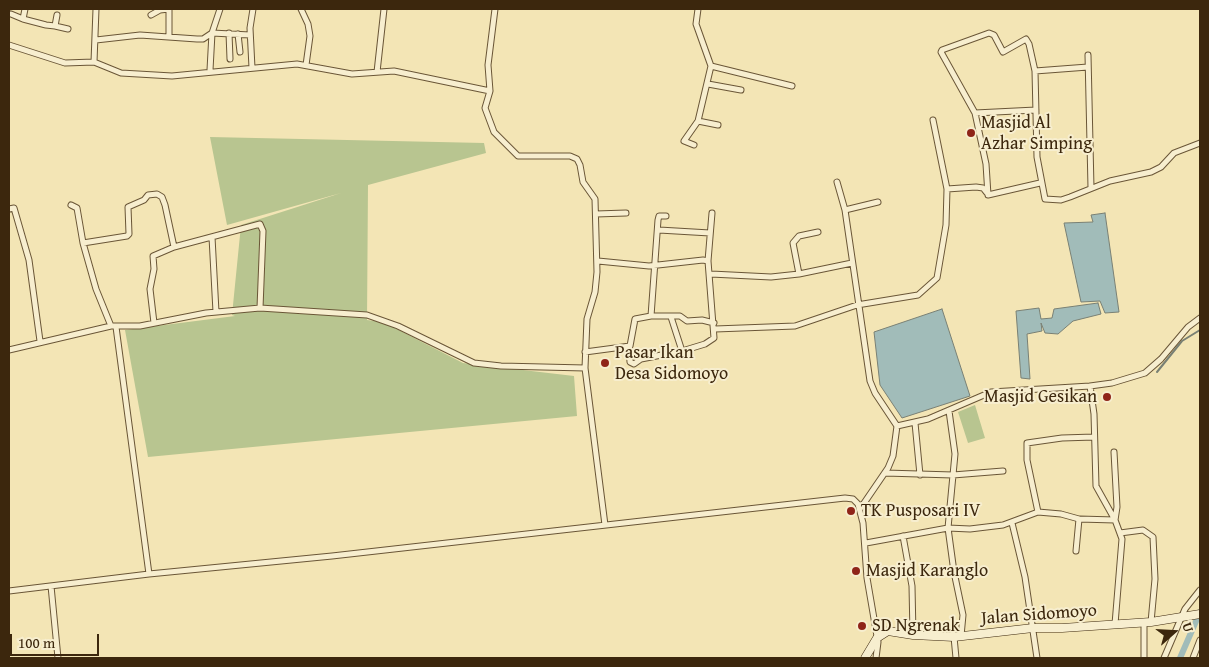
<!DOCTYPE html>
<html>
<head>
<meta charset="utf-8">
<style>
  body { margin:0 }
  #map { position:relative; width:1209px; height:667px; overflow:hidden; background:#f3e5b5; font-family:"Gentium Book Plus",serif }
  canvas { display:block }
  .frame { position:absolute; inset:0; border:10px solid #3c270d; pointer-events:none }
  .north { position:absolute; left:1149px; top:607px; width:50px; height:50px; -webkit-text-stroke:4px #f7eecf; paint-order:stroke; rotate:71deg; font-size:14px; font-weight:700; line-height:20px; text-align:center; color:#3c270d }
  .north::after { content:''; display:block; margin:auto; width:18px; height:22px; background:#3c270d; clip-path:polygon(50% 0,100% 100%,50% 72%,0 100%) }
  .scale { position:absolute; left:10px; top:634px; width:89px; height:22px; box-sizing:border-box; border:2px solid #3c270d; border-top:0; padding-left:6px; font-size:15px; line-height:18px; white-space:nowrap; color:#3c270d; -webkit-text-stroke:4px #f7eecf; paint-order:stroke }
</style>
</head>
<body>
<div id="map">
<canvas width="1209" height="667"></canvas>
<div class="frame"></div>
<div class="north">U</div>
<div class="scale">100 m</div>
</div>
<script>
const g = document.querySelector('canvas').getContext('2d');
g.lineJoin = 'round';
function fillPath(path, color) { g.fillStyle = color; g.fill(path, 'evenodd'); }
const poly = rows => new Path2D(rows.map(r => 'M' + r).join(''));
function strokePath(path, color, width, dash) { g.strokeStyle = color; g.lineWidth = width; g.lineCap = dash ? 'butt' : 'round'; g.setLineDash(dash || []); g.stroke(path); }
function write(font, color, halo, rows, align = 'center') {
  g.font = font + ' "Gentium Book Plus",serif'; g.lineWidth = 4; g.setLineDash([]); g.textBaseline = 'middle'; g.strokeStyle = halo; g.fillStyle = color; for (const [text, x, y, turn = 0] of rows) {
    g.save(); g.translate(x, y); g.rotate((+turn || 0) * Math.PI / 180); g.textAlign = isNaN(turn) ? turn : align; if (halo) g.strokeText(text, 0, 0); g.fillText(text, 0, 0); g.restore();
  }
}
fillPath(poly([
  [210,137,484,143,486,153,368,185,367,320,383,322,463,363,574,376,577,416,148,457,125,330,235,316,232,315,241,225,341,193,227,225],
  [975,405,985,438,968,443,958,412]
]), '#b8c590');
const water = poly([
  [1105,213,1119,312,1105,313,1100,301,1081,302,1064,223,1093,222,1091,215,1105,213],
  [1098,303,1101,314,1073,321,1058,334,1045,333,1041,323,1042,331,1027,334,1030,379,1021,378,1016,311,1039,308,1041,319,1052,318,1054,309,1098,303],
  [942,309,970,396,902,418,880,385,874,332,942,309]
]);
fillPath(water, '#a1bcb9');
strokePath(water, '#798074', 1);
strokePath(poly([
  [1157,372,1182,341,1200,330]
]), '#798074', 2);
strokePath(poly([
  [1180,658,1200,612]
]), '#a1bcb9', 6);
const street = poly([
  [25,9,23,19,46,25,55,26,57,15],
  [301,9,308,24,310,36,306,65],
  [495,9,488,65,490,91,485,108,494,132,518,156,570,156,577,159,580,165,583,182,595,199,597,272,595,292,587,319,585,368,605,525],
  [11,14,23,19],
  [151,15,160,10,169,9],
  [55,26,68,29],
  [229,33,230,59],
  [238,34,240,52],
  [169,35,169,9],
  [96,40,140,35,197,39,203,39,212,33,250,35],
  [9,45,65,63,94,62,96,9],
  [1088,55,1091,188],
  [94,62,121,73,172,76,297,64,352,74,394,71,490,91],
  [711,66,792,86],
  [252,68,250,28,253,9],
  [210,70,212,33,220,9],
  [1035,71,1088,67],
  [377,72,384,9],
  [708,84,741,90],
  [975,113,1036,110],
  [933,120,947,189],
  [698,121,718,125],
  [694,145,684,141,698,121,711,66,696,24,698,9],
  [837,182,845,210,870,381,875,393,897,426,893,456,888,468,860,509],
  [988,195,986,164,975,113,941,52,942,50,989,33,994,35,1003,52,1026,39,1029,44,1035,71,1037,157,1045,199,1061,200,1070,197,1110,181,1151,172,1161,167,1174,153,1200,143],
  [988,195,1040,183],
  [71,205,77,208,83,243],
  [9,209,14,208,29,260,40,341],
  [845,210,878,202],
  [596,214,626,213],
  [666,216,659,216,658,220,651,316,680,316,687,321,702,320,714,323],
  [659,230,710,233],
  [212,237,216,312],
  [598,261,649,266,703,260,708,261],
  [711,274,771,277,799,274,852,263],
  [799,274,793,243,799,236,818,232],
  [671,317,682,351],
  [154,323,150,289,154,269,153,256,174,247,260,224,263,231,260,308],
  [111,326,96,289,83,243,127,236,129,234,128,207,144,200,148,195,157,194,162,197,165,205,174,247],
  [116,327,149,574],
  [715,329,795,326,857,305,918,295,937,278,946,225,947,189,976,187,983,188,987,193],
  [629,347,630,362,634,364,641,359,682,351,705,344,714,338,708,261,712,213],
  [9,350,111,326,140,326,206,313,260,308,367,315,398,326,474,363,501,366,585,368],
  [585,352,630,346,635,319,651,316],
  [1090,386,1094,414,1096,486,1115,520,1122,539,1115,624],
  [949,411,955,454,953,475,1003,471],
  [915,423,920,475],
  [897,426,928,419,991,392,1090,386,1112,383,1145,373,1161,359,1188,327,1200,318],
  [885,473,953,475,948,528,970,529,1003,525,1038,512,1061,514,1079,519],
  [1038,512,1027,460,1027,443,1062,438,1094,437],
  [1012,523,1025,577,1037,658],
  [1120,533,1143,530,1153,537,1155,579,1151,622],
  [903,536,912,586,913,635],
  [866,543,948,528,954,572,963,615,961,636],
  [1076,551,1079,519,1115,520,1117,507,1114,452],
  [51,586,58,658],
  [9,591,149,574,332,556,845,498,853,499,858,504,863,523,867,578,878,642,876,658],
  [1144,622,1144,658],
  [954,637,956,658],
  [1164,658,1185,609,1200,590],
  [1193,658,1200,640]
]);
const secondary = poly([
  [865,658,877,638,888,631,913,635,954,637,1033,628,1062,628,1151,622,1200,614]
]);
strokePath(street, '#6a5637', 7);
strokePath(secondary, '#3c270d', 9);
strokePath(street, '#f7eecf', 5);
strokePath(secondary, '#f7eecf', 8);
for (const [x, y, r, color] of [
  [971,133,5,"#8f2418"],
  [605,363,5,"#8f2418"],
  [1107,397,5,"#8f2418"],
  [851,511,5,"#8f2418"],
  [856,571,5,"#8f2418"],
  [862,626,5,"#8f2418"]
]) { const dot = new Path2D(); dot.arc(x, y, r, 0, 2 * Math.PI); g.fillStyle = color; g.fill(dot); strokePath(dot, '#f7eecf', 2); }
write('18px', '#3c270d', '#f7eecf', [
  ["Masjid Al",981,123],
  ["Azhar Simping",981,144],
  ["Pasar Ikan",615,353],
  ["Desa Sidomoyo",615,374],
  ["Masjid Gesikan",1097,397,"right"],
  ["TK Pusposari IV",861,511],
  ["Masjid Karanglo",866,571],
  ["SD Ngrenak",872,626]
], 'left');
write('18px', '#3c270d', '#f7eecf', [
  ["Jalan Sidomoyo",1039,615,-4]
]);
</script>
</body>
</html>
